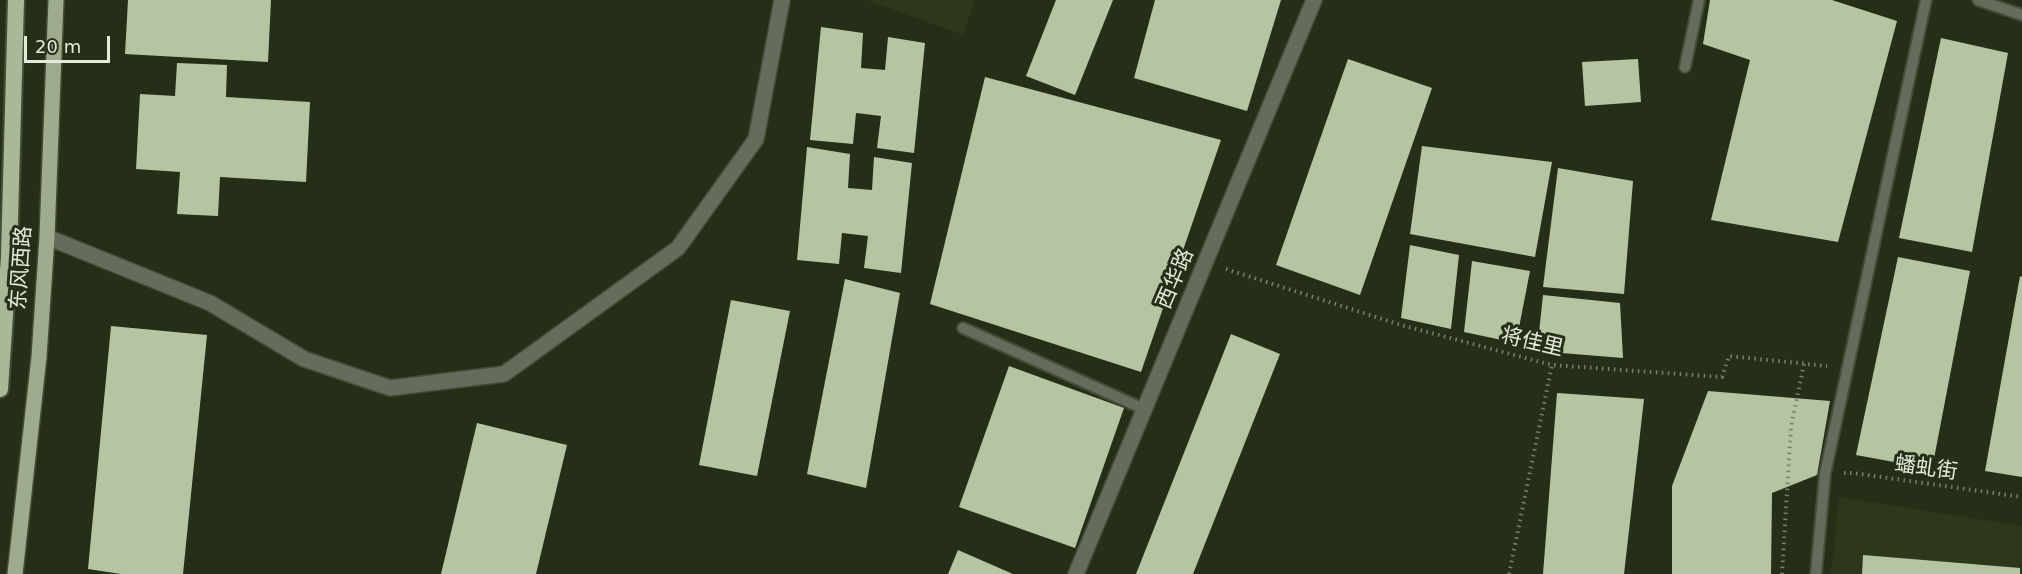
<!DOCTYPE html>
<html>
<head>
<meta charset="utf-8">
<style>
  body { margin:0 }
  #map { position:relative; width:2022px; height:574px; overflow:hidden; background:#252f17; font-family:"DejaVu Sans",sans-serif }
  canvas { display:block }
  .scale { position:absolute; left:24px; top:36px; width:86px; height:27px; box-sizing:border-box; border:3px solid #e3eadb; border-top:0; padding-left:8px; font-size:18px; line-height:21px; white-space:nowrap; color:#e3eadb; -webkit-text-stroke:4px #252f17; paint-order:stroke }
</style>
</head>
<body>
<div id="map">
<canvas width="2022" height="574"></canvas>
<div class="scale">20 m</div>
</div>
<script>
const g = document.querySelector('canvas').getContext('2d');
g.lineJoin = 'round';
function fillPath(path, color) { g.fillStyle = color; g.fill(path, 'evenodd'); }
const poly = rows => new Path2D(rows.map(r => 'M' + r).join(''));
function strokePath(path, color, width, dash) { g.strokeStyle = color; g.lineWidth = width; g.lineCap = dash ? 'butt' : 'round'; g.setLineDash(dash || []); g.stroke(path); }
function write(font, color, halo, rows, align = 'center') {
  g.font = font + ' "DejaVu Sans","Noto Sans SC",sans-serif'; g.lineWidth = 6; g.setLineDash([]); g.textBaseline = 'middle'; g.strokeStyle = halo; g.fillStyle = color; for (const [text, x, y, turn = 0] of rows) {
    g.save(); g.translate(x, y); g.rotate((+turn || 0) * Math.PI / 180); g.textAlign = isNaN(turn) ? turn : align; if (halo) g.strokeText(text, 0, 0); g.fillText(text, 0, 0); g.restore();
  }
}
fillPath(poly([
  [867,0,975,0,963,35],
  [1839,497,2022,526,2022,574,1831,574]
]), '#2c3819');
fillPath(poly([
  [128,0,271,0,268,62,125,54],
  [1056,0,1113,0,1075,95,1026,76],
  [1155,0,1281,0,1247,111,1134,78],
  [1710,0,1832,0,1897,21,1838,242,1711,220,1750,60,1703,44],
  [821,27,863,33,861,68,885,70,888,37,925,43,914,153,877,148,881,116,856,113,853,144,810,140],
  [1941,38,2008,53,1972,252,1899,238],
  [1348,59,1432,88,1360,295,1276,265],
  [1638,59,1641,102,1585,106,1582,62],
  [177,63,227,65,226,97,310,102,306,182,220,177,218,216,177,214,180,172,136,169,140,94,175,96],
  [985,77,1221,140,1141,372,930,304],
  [1422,146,1552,162,1535,257,1410,234],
  [807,147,850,154,848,188,872,190,874,157,912,163,901,273,864,268,868,236,842,233,839,264,797,260],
  [1558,168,1633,181,1624,294,1543,287],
  [1410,245,1459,255,1451,329,1401,318],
  [1898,257,1970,271,1932,469,1856,455],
  [1472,261,1530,271,1516,343,1464,332],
  [2020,276,2022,277,2022,477,1985,471],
  [845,279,900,293,866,488,807,474],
  [1543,295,1620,303,1623,358,1537,351],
  [731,300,790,311,757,476,699,465],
  [111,326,207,335,183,574,121,574,88,569],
  [1231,334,1280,354,1193,574,1136,574],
  [1009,366,1124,408,1075,548,959,507],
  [1708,391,1830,401,1817,475,1772,493,1771,574,1672,574,1672,486],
  [1557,393,1644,399,1624,574,1543,574],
  [477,423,567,445,536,574,441,574],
  [958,550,1013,574,948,574],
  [1863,555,2020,568,2020,574,1862,574]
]), '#b5c5a1');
const service = poly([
  [1978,0,2022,15],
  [1685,67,1699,0],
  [963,328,1144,409],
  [1816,574,1825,474,1926,0]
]);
const minor = poly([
  [47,237,210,303,304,359,390,388,504,374,678,248,756,139,782,0]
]);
const tertiary = poly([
  [1076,574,1314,0]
]);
const primary = poly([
  [15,574,39,357,47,237,56,0]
]);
const trunk = poly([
  [0,389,9,256,16,0]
]);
strokePath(service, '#434d36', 14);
strokePath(minor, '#434d36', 18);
strokePath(tertiary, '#434d36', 18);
strokePath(primary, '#434d36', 18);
strokePath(trunk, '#434d36', 20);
strokePath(poly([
  [1226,269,1401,325,1552,365,1722,377,1729,356,1827,366],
  [1844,473,1853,473,2022,497],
  [1509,574,1552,365],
  [1782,574,1791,427,1804,364]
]), '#78816d', 4, [1.5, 4.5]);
strokePath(service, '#656b5d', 10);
strokePath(minor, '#656b5d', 15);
strokePath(tertiary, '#656b5d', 15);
strokePath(primary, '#9eab8d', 15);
strokePath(trunk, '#a9b896', 16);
write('21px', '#e3eadb', '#252f17', [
  ["东风西路",22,268,-86],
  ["西华路",1176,279,-67],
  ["将佳里",1532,343,13],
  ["蟠虬街",1926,469,8]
]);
</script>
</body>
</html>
